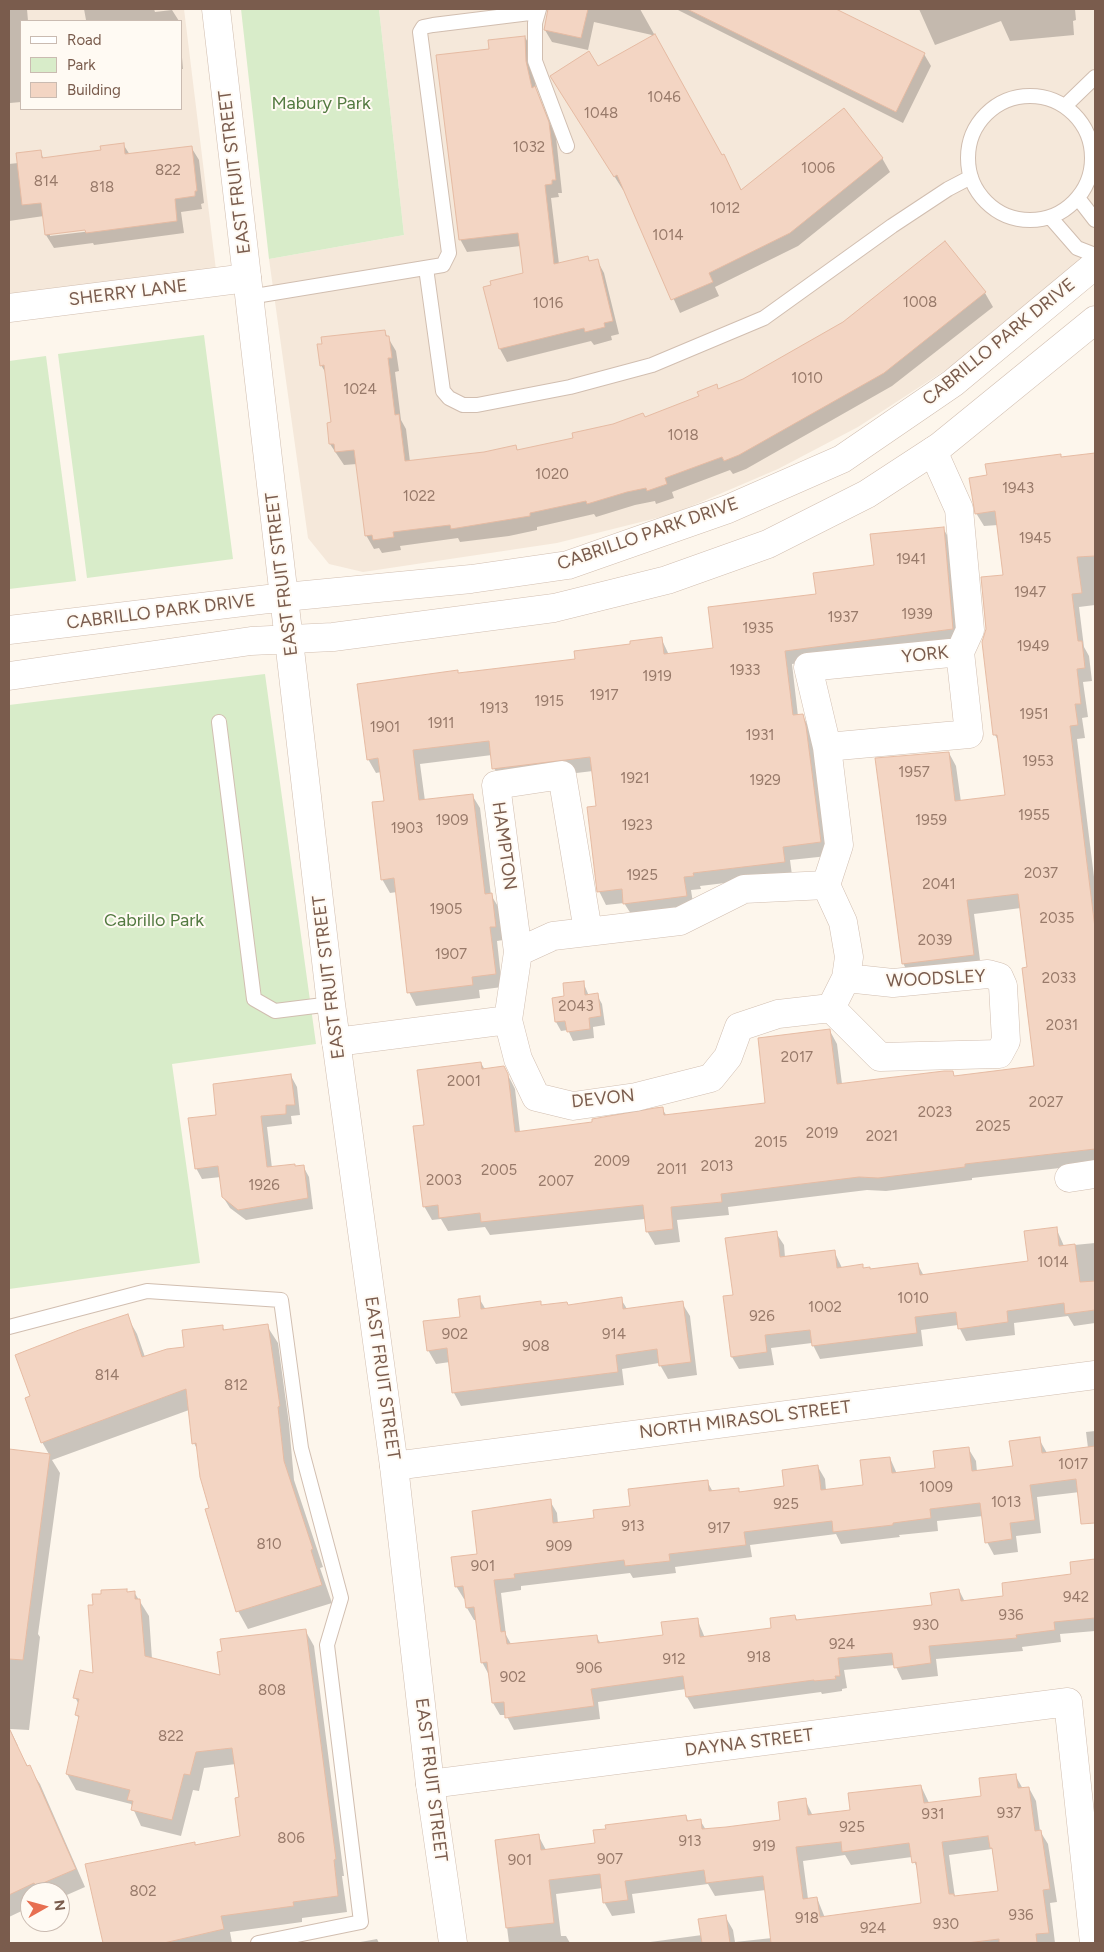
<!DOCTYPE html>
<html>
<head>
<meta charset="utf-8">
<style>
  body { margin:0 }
  #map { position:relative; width:1104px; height:1952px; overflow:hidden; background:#fdf6ec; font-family:Figtree,sans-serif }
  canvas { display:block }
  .frame { position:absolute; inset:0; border:10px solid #7a5c4d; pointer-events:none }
  .legend { position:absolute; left:20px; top:20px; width:162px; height:90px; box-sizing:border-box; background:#fffaf3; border:1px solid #cabbb1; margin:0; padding:6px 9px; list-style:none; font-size:15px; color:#7a5c4d }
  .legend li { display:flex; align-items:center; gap:10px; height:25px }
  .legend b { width:25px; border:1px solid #cabbb1 }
  .north { position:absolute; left:20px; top:1882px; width:50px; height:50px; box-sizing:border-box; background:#fffaf3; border:1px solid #cabbb1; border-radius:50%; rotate:83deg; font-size:14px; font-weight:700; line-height:20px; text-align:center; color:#7a5c4d }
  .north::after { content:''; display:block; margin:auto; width:18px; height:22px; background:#e76f51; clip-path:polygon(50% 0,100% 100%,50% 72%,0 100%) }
</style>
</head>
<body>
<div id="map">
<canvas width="1104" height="1952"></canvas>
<div class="frame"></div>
<ul class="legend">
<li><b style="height:6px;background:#fff"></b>Road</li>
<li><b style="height:14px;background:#d8ecc9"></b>Park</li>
<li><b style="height:14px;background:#f3d5c3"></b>Building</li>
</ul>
<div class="north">N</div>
</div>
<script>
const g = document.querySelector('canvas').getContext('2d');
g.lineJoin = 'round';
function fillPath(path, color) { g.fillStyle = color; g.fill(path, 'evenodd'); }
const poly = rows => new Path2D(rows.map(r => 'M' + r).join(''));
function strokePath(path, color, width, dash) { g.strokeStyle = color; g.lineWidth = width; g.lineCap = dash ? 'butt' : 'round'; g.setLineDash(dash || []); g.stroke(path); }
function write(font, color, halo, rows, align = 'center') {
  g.font = font + ' Figtree,sans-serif'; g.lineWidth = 4; g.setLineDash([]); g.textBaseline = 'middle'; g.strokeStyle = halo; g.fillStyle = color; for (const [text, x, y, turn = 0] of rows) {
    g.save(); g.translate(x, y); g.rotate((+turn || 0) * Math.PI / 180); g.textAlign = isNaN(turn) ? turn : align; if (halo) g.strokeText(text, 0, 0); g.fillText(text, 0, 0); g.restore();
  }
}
fillPath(poly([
  [9,9,184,9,216,270,9,304],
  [21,21,181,21,181,109,21,109],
  [379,9,1095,9,1095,247,961,360,858,427,778,469,673,514,557,543,363,572,329,564,308,538,269,259,404,235]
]), '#f5e8da');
fillPath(poly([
  [241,9,379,9,404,235,269,259],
  [204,335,233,559,87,578,58,354],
  [46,356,76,581,9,589,9,361],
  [265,674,316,1044,172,1064,200,1263,9,1289,9,705]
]), '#d8ecc9');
fillPath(poly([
  [9,9,27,9,28,21,21,21,21,102,10,103],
  [84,9,154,9,155,12,172,10,179,21,74,21,86,20],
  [550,9,640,9,742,191,882,158,890,172,798,246,715,287,719,296,680,313,624,189,623,190,560,90,597,67,640,60,652,35,594,22,588,50,552,42,545,30],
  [676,9,832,9,924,54,931,66,903,123],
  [919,9,1075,9,1076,20,1073,21,1074,35,1010,41,1001,21,935,45],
  [525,37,532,50,536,90,556,137,562,193,558,193,559,197,551,198,559,264,588,257,590,262,597,260,604,273,619,334,611,336,612,340,594,345,591,341,507,362,500,349,524,274,521,246,467,252,460,239,490,50],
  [181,46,183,69,181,69],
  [123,144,130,155,191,147,199,160,204,203,201,204,202,209,181,212,184,233,94,245,93,243,54,248,46,235,44,216,9,221,9,164,18,163,40,152,44,159,102,151],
  [92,228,92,231,50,236,50,234],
  [945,243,985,293,993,307,892,386,746,469,733,474,730,470,672,492,674,498,656,504,655,501,635,505,596,517,594,514,537,527,537,530,509,536,460,542,458,538,400,546,401,550,382,553,379,548,374,549,366,535,357,464,344,465,330,444,328,424,333,423,327,375,321,365,384,331,396,351,399,371,395,372,401,420,406,429,410,462,484,453,515,446,518,451,574,439,645,418,744,380,843,323],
  [1095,454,1095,605,1079,607,1084,647,1089,656,1092,681,1083,682,1088,717,1082,718,1085,738,1077,739,1095,885,1095,1164,972,1178,972,1180,886,1191,867,1190,728,1207,729,1215,677,1220,680,1242,655,1245,647,1231,645,1219,490,1235,485,1227,448,1231,441,1219,432,1220,424,1206,425,1126,481,1063,485,1070,504,1068,511,1081,515,1089,520,1132,593,1123,662,1109,667,1116,767,1104,830,1031,837,1044,842,1084,952,1072,955,1077,1035,1067,1028,968,1021,908,974,914,981,968,910,977,903,963,949,753,956,766,961,802,1006,796,1000,744,995,735,1004,576,998,525,984,526,976,513,988,477,1060,456,1062,458],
  [943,528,951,542,960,643,792,664,798,716,802,715,810,729,813,741,828,856,790,860,792,875,700,886,701,889,691,890,694,910,633,917,624,903,606,905,599,891,597,807,593,771,502,782,494,768,492,755,420,764,425,801,472,795,480,808,491,895,499,908,503,940,497,941,502,987,479,990,480,998,416,1006,409,992,397,892,390,893,382,879,386,802,381,772,376,773,368,759,459,674,576,660,661,638,669,655,714,650,875,566],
  [583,982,589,996,597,995,602,1004,605,1025,593,1027,594,1038,573,1041,568,1030,561,1031,556,1022,566,997],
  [291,1076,297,1087,300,1115,291,1116,292,1124,267,1127,272,1168,303,1166,309,1177,313,1209,246,1220,230,1208,223,1197,221,1177,202,1179,196,1168,218,1116],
  [1056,1228,1064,1246,1095,1243,1095,1323,1074,1326,1068,1316,1014,1323,1015,1335,966,1341,958,1325,921,1330,923,1346,820,1359,812,1343,771,1348,774,1365,739,1369,732,1357,734,1296,776,1233,784,1245,785,1257,834,1251,842,1268,862,1266,864,1269,870,1271,918,1265,924,1276,1030,1262],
  [479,1298,486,1310,540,1302,542,1306,568,1306,621,1299,627,1309,682,1303,690,1316,697,1375,668,1379,659,1363,622,1369,624,1385,461,1406,454,1393,450,1362,436,1364,428,1350],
  [127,1316,137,1334,145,1357,185,1348,222,1326,225,1331,267,1326,278,1343,289,1424,294,1480,323,1567,320,1568,332,1603,248,1629,238,1611,210,1509,198,1451,194,1443,189,1410,52,1460,60,1473,38,1634,40,1637,29,1730,10,1729,18,1746,9,1745,9,1450,50,1456,42,1442,31,1397],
  [1095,1431,1095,1502,1087,1503,1087,1505,1095,1504,1095,1516,1090,1517,1080,1492,1037,1497,1041,1533,1016,1536,1018,1552,994,1555,987,1542,983,1516,937,1521,938,1531,899,1535,900,1537,841,1544,836,1534,750,1545,752,1557,675,1567,676,1573,633,1578,630,1573,521,1586,521,1590,501,1593,506,1635,511,1644,596,1636,601,1644,664,1636,697,1619,705,1638,773,1629,795,1616,798,1622,933,1606,959,1590,965,1602,1005,1597,1072,1575,1071,1563,1095,1561,1095,1631,1060,1634,1061,1642,1022,1647,1023,1651,936,1659,938,1676,902,1680,895,1665,844,1670,847,1688,842,1689,842,1691,822,1694,821,1692,694,1709,687,1697,686,1689,598,1702,600,1719,514,1730,506,1715,500,1715,493,1703,489,1675,482,1662,477,1620,474,1620,467,1608,466,1599,464,1599,456,1586,478,1555,550,1501,557,1513,558,1524,596,1519,707,1481,713,1492,738,1489,740,1493,785,1488,818,1467,825,1479,826,1490,864,1486,890,1458,897,1474,936,1469,968,1448,976,1461,977,1472,1014,1467,1039,1439,1047,1453,1088,1448,1086,1432],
  [126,1590,128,1593,134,1592,149,1616,152,1659,221,1677,305,1630,314,1646,344,1876,342,1876,347,1912,302,1918,302,1922,230,1932,232,1943,104,1943,87,1865,194,1843,196,1846,242,1837,236,1764,204,1768,199,1791,193,1790,181,1836,141,1826,131,1804,76,1790,67,1774,79,1720,77,1715,79,1705,75,1697,94,1675,94,1606],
  [21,1756,40,1784,85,1887,60,1898,60,1892,30,1892,30,1907,9,1917,9,1761],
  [1015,1775,1023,1789,1029,1788,1036,1801,1040,1831,1048,1844,1057,1902,1050,1903,1055,1943,643,1943,702,1935,725,1916,733,1930,735,1942,772,1938,766,1890,715,1896,708,1884,632,1894,635,1913,612,1916,604,1902,603,1888,556,1894,561,1936,566,1936,570,1943,509,1943,496,1841,538,1835,546,1850,596,1844,685,1816,689,1822,700,1820,706,1830,782,1821,805,1800,813,1816,851,1811,921,1786,929,1803,982,1797],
  [992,1849,999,1892,955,1897,949,1855],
  [845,1855,851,1865,912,1857,919,1872,922,1904,825,1918,817,1898,808,1899,803,1861],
  [377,1939,379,1943,355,1943]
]), '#0003');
const building = poly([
  [548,9,588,9,581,38,544,30,548,9],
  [687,9,836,9,925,53,896,112,687,9],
  [655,34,722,155,724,154,741,190,844,108,883,158,790,233,709,273,713,282,671,300,617,175,614,177,550,76,589,51,598,66,655,34],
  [525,36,526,61,532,88,535,86,549,122,556,180,552,180,552,184,545,185,554,264,588,256,589,261,598,259,613,321,604,323,605,327,585,332,584,328,499,349,483,287,491,285,490,281,523,273,518,233,459,240,436,55,489,49,488,40,525,36],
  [124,143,125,154,192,146,197,191,195,191,195,196,175,199,177,221,86,233,85,230,45,235,41,203,22,205,16,153,41,150,42,158,101,150,100,146,124,143],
  [945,241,986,292,884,373,739,455,724,461,722,457,665,478,667,484,647,491,646,488,627,492,587,504,586,501,530,513,530,516,451,529,450,525,393,532,394,537,373,540,372,535,365,536,354,450,335,452,334,444,329,444,327,423,331,422,324,365,320,366,317,344,322,344,321,337,385,330,386,336,389,336,392,358,388,358,395,415,399,414,405,461,484,452,516,445,517,450,573,438,572,433,613,424,643,413,645,417,699,396,697,392,717,384,718,389,743,379,843,322,945,241],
  [1095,453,1095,556,1077,557,1082,593,1072,594,1078,641,1082,641,1085,668,1077,669,1081,704,1075,704,1078,725,1070,726,1095,928,1095,1149,965,1164,965,1167,878,1178,859,1177,721,1194,722,1202,671,1207,673,1229,646,1232,643,1205,481,1222,480,1213,439,1218,438,1205,423,1207,413,1126,424,1125,417,1070,481,1062,482,1069,504,1066,508,1074,515,1132,592,1122,592,1119,655,1108,663,1107,664,1115,765,1103,758,1038,830,1029,837,1084,944,1071,953,1071,954,1076,1034,1066,1022,968,1027,967,1018,894,967,900,974,955,902,964,875,758,949,752,955,801,1005,795,997,735,993,735,982,642,986,629,981,577,1003,575,995,511,975,514,969,478,987,475,985,464,1061,454,1061,457,1095,453],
  [944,527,953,629,785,651,793,715,803,714,806,726,821,842,783,847,785,862,693,873,694,876,684,877,687,896,623,904,622,889,597,892,587,807,596,806,590,757,492,769,489,741,413,750,419,800,473,794,485,894,492,893,496,927,490,927,496,974,472,977,473,985,407,993,394,878,381,880,372,802,384,801,378,758,367,760,357,684,458,670,458,673,575,659,574,651,630,644,630,641,662,637,664,654,713,648,708,607,816,594,813,573,874,565,870,534,944,527],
  [584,981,585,995,598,993,601,1016,589,1018,590,1029,567,1032,565,1021,555,1022,552,998,564,996,563,983,584,981],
  [291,1074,295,1105,286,1105,286,1114,261,1116,267,1167,295,1164,295,1166,304,1165,308,1198,238,1210,222,1197,218,1166,195,1169,188,1118,216,1115,213,1084,291,1074],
  [1057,1227,1059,1246,1075,1244,1080,1282,1095,1281,1095,1310,1065,1314,1064,1303,1007,1311,1008,1322,958,1329,956,1312,915,1317,917,1333,812,1346,810,1330,765,1335,767,1352,731,1357,723,1296,733,1295,725,1238,777,1231,780,1257,835,1250,837,1268,863,1264,863,1268,870,1267,870,1269,918,1263,920,1275,1028,1261,1024,1231,1057,1227],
  [480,1296,481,1309,541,1301,541,1305,567,1302,568,1305,622,1297,623,1309,683,1301,691,1362,659,1366,657,1349,616,1355,618,1372,452,1393,447,1348,427,1351,423,1321,460,1317,458,1299,480,1296],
  [128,1314,142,1357,167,1349,184,1347,182,1330,223,1325,223,1330,268,1324,280,1406,278,1407,284,1461,313,1549,311,1550,322,1585,236,1612,205,1509,209,1508,200,1477,196,1443,192,1444,186,1389,41,1443,25,1398,30,1396,15,1355,79,1330,128,1314],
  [1040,1437,1042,1453,1095,1446,1095,1523,1081,1524,1076,1479,1030,1485,1035,1520,1010,1523,1012,1539,985,1543,980,1503,930,1509,931,1518,893,1523,893,1525,833,1532,832,1521,744,1532,746,1545,669,1554,670,1561,625,1566,624,1560,514,1574,515,1578,494,1580,501,1632,505,1631,507,1644,597,1635,598,1643,663,1635,661,1622,698,1618,700,1637,771,1628,770,1618,795,1615,796,1620,932,1605,930,1593,959,1589,961,1601,1003,1596,1002,1583,1071,1574,1070,1562,1095,1559,1095,1618,1054,1622,1055,1630,1016,1635,1017,1638,929,1646,931,1663,894,1668,892,1653,838,1658,840,1676,835,1676,836,1679,814,1681,814,1680,686,1697,683,1676,591,1689,594,1706,505,1718,504,1702,492,1703,487,1662,481,1663,474,1607,466,1608,463,1586,455,1587,451,1557,477,1554,472,1511,551,1499,553,1523,594,1518,593,1510,630,1506,628,1489,708,1480,709,1491,739,1488,739,1492,784,1486,782,1470,818,1465,821,1490,863,1485,860,1460,890,1457,892,1473,935,1468,933,1451,969,1447,972,1471,1013,1466,1009,1441,1040,1437],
  [9,1449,50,1454,23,1660,9,1659,9,1449],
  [127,1589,127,1592,135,1591,135,1599,140,1599,145,1656,220,1675,217,1652,222,1651,220,1639,306,1629,336,1859,334,1860,338,1896,293,1902,294,1906,221,1916,224,1929,164,1943,103,1943,85,1864,195,1842,195,1845,240,1836,235,1798,239,1797,232,1748,196,1752,190,1775,184,1774,172,1820,131,1810,133,1801,127,1800,130,1790,66,1774,79,1716,75,1715,79,1699,73,1698,80,1670,93,1673,88,1605,93,1605,92,1594,101,1594,101,1590,127,1589],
  [9,1728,27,1766,30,1765,76,1869,36,1886,34,1883,9,1895,9,1728],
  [1016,1774,1018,1788,1029,1787,1035,1831,1041,1830,1050,1889,1043,1890,1049,1933,1036,1934,1037,1943,999,1943,999,1939,967,1943,771,1943,763,1876,706,1883,704,1870,625,1881,628,1900,603,1903,600,1874,549,1880,554,1923,506,1928,495,1840,539,1834,541,1850,595,1843,593,1830,606,1829,605,1825,686,1815,687,1821,701,1819,702,1829,726,1827,780,1820,778,1802,806,1798,808,1815,850,1810,848,1793,921,1785,924,1803,981,1796,979,1778,1016,1774],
  [988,1836,990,1848,992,1848,998,1891,954,1896,954,1894,949,1894,942,1842,988,1836],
  [841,1842,842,1852,909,1843,912,1863,916,1862,921,1903,820,1917,817,1897,803,1899,796,1847,841,1842],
  [726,1915,730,1943,702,1943,698,1919,726,1915]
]);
fillPath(building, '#f3d5c3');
strokePath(building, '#e6bba3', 1);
const service = poly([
  [539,9,535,23,535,61,567,146],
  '968 158a62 62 0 1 1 124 0a62 62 0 1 1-124 0Z',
  [1065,106,1095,77],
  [1078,198,1095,220],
  [1050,217,1077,248,1095,255],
  [426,268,443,391,449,398,463,405,477,405,570,387,652,365,764,318,892,226,948,189,971,177],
  [249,297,443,265,449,253,420,32,423,27,433,25,538,12],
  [219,722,254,999,275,1011,331,1004],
  [9,1327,147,1291,281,1300,301,1448,341,1598,327,1645,361,1922,258,1943]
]);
const minor = poly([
  [9,308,247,278],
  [933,451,959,509,970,630,960,652],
  [827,747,969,734,960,652,808,667,827,747,839,845,826,885,843,922,849,957,846,978,831,1008],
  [826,885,744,889,680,921,553,936,518,952,508,1020,518,1059,536,1097,573,1106,636,1097,711,1078,728,1057,739,1027,778,1014,831,1008],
  [518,952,496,785,562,775,588,931],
  [831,1008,880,1057,999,1054,1006,1041,1003,986,999,977,988,974,893,983,846,978],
  [336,1042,508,1020],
  [1069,1178,1095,1174],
  [394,1466,1095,1375],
  [430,1784,1068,1702,1094,1943]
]);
const tertiary = poly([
  [216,9,331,1004,394,1466,430,1784,453,1943],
  [9,630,285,597,471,579,568,565,728,509,842,459,953,383,1095,265],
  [9,676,251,641,333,637,554,608,667,580,768,544,867,494,939,447,1095,320]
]);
strokePath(service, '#d1beb0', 16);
strokePath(minor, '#d1beb0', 29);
strokePath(tertiary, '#d1beb0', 29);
strokePath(service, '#fff', 14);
strokePath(minor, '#fff', 28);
strokePath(tertiary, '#fff', 28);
write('15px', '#987a6a', null, [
  ["1046",664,98],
  ["1048",601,114],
  ["1032",529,148],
  ["1006",818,169],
  ["822",168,171],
  ["814",46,182],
  ["818",102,188],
  ["1012",725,209],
  ["1014",668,236],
  ["1008",920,303],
  ["1016",548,304],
  ["1010",807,379],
  ["1024",360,390],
  ["1018",683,436],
  ["1020",552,475],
  ["1943",1018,489],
  ["1022",419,497],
  ["1945",1035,539],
  ["1941",911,560],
  ["1947",1030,593],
  ["1939",917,615],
  ["1937",843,618],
  ["1935",758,629],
  ["1949",1033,647],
  ["1933",745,671],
  ["1919",657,677],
  ["1917",604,696],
  ["1915",549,702],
  ["1913",494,709],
  ["1951",1034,715],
  ["1911",441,724],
  ["1901",385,728],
  ["1931",760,736],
  ["1953",1038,762],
  ["1957",914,773],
  ["1921",635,779],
  ["1929",765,781],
  ["1955",1034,816],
  ["1909",452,821],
  ["1959",931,821],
  ["1923",637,826],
  ["1903",407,829],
  ["2037",1041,874],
  ["1925",642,876],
  ["2041",939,885],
  ["1905",446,910],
  ["2035",1057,919],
  ["2039",935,941],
  ["1907",451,955],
  ["2033",1059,979],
  ["2043",576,1007],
  ["2031",1062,1026],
  ["2017",797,1058],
  ["2001",464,1082],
  ["2027",1046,1103],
  ["2023",935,1113],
  ["2025",993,1127],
  ["2019",822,1134],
  ["2021",882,1137],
  ["2015",771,1143],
  ["2009",612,1162],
  ["2013",717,1167],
  ["2011",672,1170],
  ["2005",499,1171],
  ["2003",444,1181],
  ["2007",556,1182],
  ["1926",264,1186],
  ["1014",1053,1263],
  ["1010",913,1299],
  ["1002",825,1308],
  ["926",762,1317],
  ["902",455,1335],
  ["914",614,1335],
  ["908",536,1347],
  ["814",107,1376],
  ["812",236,1386],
  ["1017",1073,1465],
  ["1009",936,1488],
  ["1013",1006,1503],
  ["925",786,1505],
  ["913",633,1527],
  ["917",719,1529],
  ["810",269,1545],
  ["909",559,1547],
  ["901",483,1567],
  ["942",1076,1598],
  ["936",1011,1616],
  ["930",926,1626],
  ["924",842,1645],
  ["918",759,1658],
  ["912",674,1660],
  ["906",589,1669],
  ["902",513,1678],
  ["808",272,1691],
  ["822",171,1737],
  ["937",1009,1814],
  ["931",933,1815],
  ["925",852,1828],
  ["806",291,1839],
  ["913",690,1842],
  ["919",764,1847],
  ["907",610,1860],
  ["901",520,1861],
  ["802",143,1892],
  ["936",1021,1916],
  ["918",807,1919],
  ["930",946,1925],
  ["924",873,1929]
]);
write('18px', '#537a41', '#fffaf3', [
  ["Mabury Park",321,104],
  ["Cabrillo Park",154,921]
]);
write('18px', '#7a5c4d', '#fffaf3', [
  ["EAST FRUIT STREET",235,172,-97],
  ["SHERRY LANE",128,293,-7],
  ["CABRILLO PARK DRIVE",999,342,-39],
  ["CABRILLO PARK DRIVE",648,534,-19],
  ["EAST FRUIT STREET",282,574,-97],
  ["CABRILLO PARK DRIVE",161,612,-7],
  ["YORK",925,655,-6],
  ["HAMPTON",504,846,82],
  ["EAST FRUIT STREET",329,977,-97],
  ["WOODSLEY",936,979,-3],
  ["DEVON",603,1099,-6],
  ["EAST FRUIT STREET",382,1378,82],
  ["NORTH MIRASOL STREET",745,1420,-7],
  ["DAYNA STREET",749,1743,-7],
  ["EAST FRUIT STREET",431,1780,83]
]);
</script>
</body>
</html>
